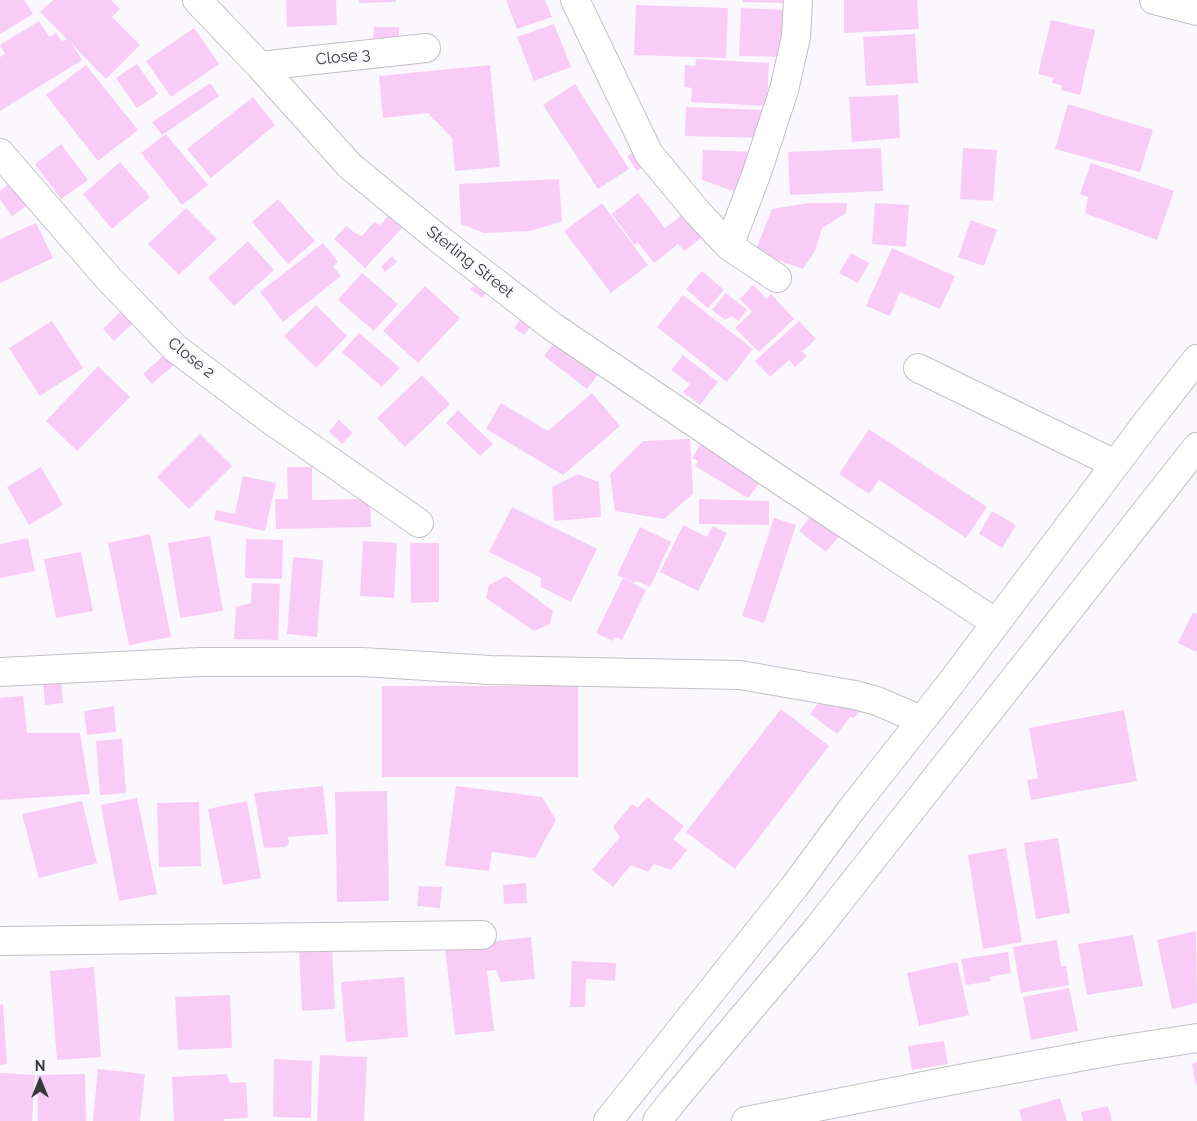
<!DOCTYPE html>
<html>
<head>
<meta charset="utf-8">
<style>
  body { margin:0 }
  #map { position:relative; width:1197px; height:1121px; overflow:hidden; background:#faf8fe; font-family:Raleway,sans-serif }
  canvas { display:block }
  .north { position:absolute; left:15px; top:1056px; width:50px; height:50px; -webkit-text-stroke:4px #faf8fe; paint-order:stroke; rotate:0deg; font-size:14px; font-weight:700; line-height:20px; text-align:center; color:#383739 }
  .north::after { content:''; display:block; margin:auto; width:18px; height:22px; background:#383739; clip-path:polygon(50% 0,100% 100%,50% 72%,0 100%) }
</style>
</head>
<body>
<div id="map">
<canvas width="1197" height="1121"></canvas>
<div class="north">N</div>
</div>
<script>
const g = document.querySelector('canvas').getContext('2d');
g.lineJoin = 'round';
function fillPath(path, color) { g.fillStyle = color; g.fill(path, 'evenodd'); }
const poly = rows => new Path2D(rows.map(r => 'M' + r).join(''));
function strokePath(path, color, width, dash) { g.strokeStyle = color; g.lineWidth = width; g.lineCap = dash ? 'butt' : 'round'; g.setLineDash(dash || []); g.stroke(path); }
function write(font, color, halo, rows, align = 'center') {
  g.font = font + ' Raleway,sans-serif'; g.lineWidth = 4; g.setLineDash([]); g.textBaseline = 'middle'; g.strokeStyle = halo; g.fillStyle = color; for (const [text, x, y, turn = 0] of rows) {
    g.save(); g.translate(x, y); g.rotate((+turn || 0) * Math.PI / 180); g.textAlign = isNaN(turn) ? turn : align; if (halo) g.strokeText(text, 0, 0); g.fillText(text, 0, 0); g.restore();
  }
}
fillPath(poly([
  [0,0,24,0,33,14,0,34],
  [53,0,111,0,120,9,112,17,140,45,106,79,71,43,82,60,0,111,0,57,5,54,0,45,39,21,49,37,56,33,62,42,67,39,40,12],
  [286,0,336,0,337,25,287,27],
  [359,0,396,0,396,2,359,3],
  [506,0,545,0,552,17,517,29],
  [743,0,784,0,783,3,743,2],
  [844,0,917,0,919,29,844,33],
  [636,5,728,8,726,58,634,55],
  [741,8,787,10,785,57,739,56],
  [1051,20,1095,30,1080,95,1061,90,1062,85,1052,83,1053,78,1038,74],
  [554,24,571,67,534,81,517,37],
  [374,27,399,27,399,41,373,40],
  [194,28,219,64,171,97,146,61],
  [915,34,918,83,866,86,863,37],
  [696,59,769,63,767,106,691,102,692,88,684,87,685,65,695,66],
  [137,64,158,94,137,108,116,78],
  [86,65,138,130,98,161,46,95],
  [490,65,500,167,455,171,452,138,428,113,383,118,379,76],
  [210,83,219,96,162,135,152,122],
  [575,84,629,169,598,189,543,105],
  [898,95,900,138,852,142,849,97],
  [253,97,275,125,211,178,187,149],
  [1068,104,1153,130,1140,172,1055,149],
  [686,107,765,110,764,138,685,136],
  [166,134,208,185,182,205,141,153],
  [61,144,88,180,61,199,35,164],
  [881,148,883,191,790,195,788,152],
  [963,148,997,150,993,201,960,199],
  [638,149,648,164,637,171,627,156],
  [703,150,756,152,741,194,702,180],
  [120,162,150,197,112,229,83,194],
  [1091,163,1174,191,1157,240,1085,213,1088,197,1080,194],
  [559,179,562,221,531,231,484,233,461,224,459,184],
  [9,184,26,206,12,216,0,199,0,191],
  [638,193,665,228,690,209,708,233,684,251,678,244,654,263,638,243,634,244,612,214],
  [278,199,315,241,288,264,252,222],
  [602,203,648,265,611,293,564,231],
  [809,203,847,203,846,213,822,228,815,251,803,269,755,252,772,209],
  [875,203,909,205,906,247,872,244],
  [186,208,217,239,179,275,148,244],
  [388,216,402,228,365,268,334,239,346,226,355,233,362,236,374,222,380,225],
  [971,220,997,230,984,266,958,257],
  [36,223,53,258,0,283,0,239],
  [248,241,274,270,234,306,208,278],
  [323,243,338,262,333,266,341,276,283,322,260,292],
  [892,248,955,276,940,309,900,292,890,316,866,306],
  [851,253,869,263,858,283,839,273],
  [392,256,397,262,385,272,381,267],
  [702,271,724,290,708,308,686,289],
  [362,273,398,304,374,331,338,300],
  [753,285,767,299,771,294,794,319,759,352,735,328,752,312,740,299],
  [425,286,460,318,418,363,383,331],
  [475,286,486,294,482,298,470,289],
  [726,293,747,310,738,321,732,316,725,320,712,310],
  [683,295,753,349,727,382,657,327],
  [316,305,347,336,316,368,284,336],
  [124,308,136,320,114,341,103,329],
  [520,320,530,327,524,335,514,328],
  [52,321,83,368,40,396,9,348],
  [799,321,816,339,802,352,807,356,795,367,789,360,770,377,755,361],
  [359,333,400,368,382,387,342,352],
  [557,339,600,372,587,389,544,356],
  [164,355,176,363,152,384,143,374],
  [683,355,718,382,700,405,683,392,690,384,671,370],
  [98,366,130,397,77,451,46,421],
  [422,375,450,404,405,447,377,418],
  [592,393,620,426,563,475,486,429,501,403,548,431],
  [458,410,493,444,480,456,446,423],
  [339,420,353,433,342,444,329,431],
  [869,429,987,507,966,538,879,480,869,494,839,474],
  [200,434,232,466,189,509,157,477],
  [690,439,693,494,664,519,615,511,610,474,643,441],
  [704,439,763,479,748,498,695,466,698,461,692,458],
  [41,467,63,505,29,525,7,487],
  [287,467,312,467,312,500,370,499,371,527,276,529,275,499,288,499],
  [578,474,599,482,601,517,554,521,552,487],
  [243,476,276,483,265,531,214,520,216,510,235,514],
  [699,499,769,501,769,525,699,524],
  [512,507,597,549,571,602,541,587,541,578,489,552],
  [992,511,1016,525,1002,548,979,534],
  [812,515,839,536,826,552,799,531],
  [774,518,796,525,764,623,742,616],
  [683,525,707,537,713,526,727,533,698,591,660,572],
  [640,527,671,542,650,587,637,581,634,583,617,575],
  [150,534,171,637,129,645,108,543],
  [210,536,223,611,180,618,168,543],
  [28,538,35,571,0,578,0,544],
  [246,539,283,540,282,579,245,578],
  [363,541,397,543,394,598,360,596],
  [410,543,439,543,439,602,411,603],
  [81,552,93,611,56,618,44,559],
  [293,557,323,560,317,637,287,634],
  [506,576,553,611,550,624,534,631,486,598,489,585],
  [623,578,646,590,622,640,615,637,613,641,596,633],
  [252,583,280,584,278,640,234,639,236,607,251,603],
  [1193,612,1197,614,1197,652,1178,643],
  [61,679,63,703,45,705,43,681],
  [382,686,578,686,578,777,382,777],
  [23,696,27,733,80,733,90,794,0,800,0,698],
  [822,698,836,708,842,700,859,712,854,718,850,717,837,734,810,714],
  [114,706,116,732,87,735,84,711],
  [781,709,829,746,735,869,686,832],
  [1124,710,1137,781,1031,800,1027,780,1038,778,1029,728],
  [122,739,126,793,100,795,96,741],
  [323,786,328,834,288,837,289,844,285,847,264,848,254,793],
  [456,786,542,797,556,820,535,858,492,852,489,871,445,866],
  [387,791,389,901,337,902,335,792],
  [647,797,684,826,673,839,687,850,671,870,654,864,648,872,631,865,613,887,592,870,620,837,613,827,632,804,638,808],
  [137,798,157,894,119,901,101,805],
  [82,801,97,863,39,878,22,814],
  [247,801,261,878,223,885,208,809],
  [199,802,201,866,159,867,157,803],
  [1058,838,1070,913,1036,919,1024,843],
  [1006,848,1022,942,983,949,968,855],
  [526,883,527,903,504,904,503,885],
  [419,886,442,887,440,908,417,906],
  [1196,931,1197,1003,1172,1009,1157,940],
  [1133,935,1143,986,1087,995,1078,944],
  [531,937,535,979,501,982,496,970,487,971,494,1031,455,1035,445,947],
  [1057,940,1061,966,1066,966,1069,985,1021,993,1013,947],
  [332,947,335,1009,302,1011,299,949],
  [1008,952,1011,973,990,977,991,981,966,985,961,959],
  [572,961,616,963,615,981,586,979,585,1007,570,1007],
  [957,962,969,1015,919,1026,907,973],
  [94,967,101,1057,57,1060,50,971],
  [404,977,408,1037,346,1042,341,982],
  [1069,988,1078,1031,1031,1040,1023,997],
  [230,995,232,1048,178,1050,175,997],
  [3,1004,7,1064,0,1065,0,1005],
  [944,1041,948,1064,912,1070,908,1046],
  [320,1055,367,1057,364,1121,317,1121],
  [274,1059,312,1061,311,1118,273,1117],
  [1197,1062,1197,1084,1196,1085,1192,1064],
  [98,1069,145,1074,140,1121,93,1121],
  [0,1073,35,1075,32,1121,0,1121],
  [85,1074,86,1121,38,1121,37,1075],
  [227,1074,230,1083,246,1082,248,1118,224,1119,224,1121,174,1121,172,1077],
  [1060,1098,1067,1121,1022,1121,1019,1110],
  [1108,1106,1112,1121,1083,1121,1081,1112]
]), '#f9ccf8');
const minor = poly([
  [197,0,260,66,350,166,439,239,553,327,781,481,996,623],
  [575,0,649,154,698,213,729,246,777,278],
  [1154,0,1197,11],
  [260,66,426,48],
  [0,153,108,278,175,348,268,418,419,523],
  [729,246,756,175,784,90,796,37,798,0],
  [918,368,1115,464],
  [0,672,199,662,362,662,490,670,740,675,855,695,877,701,921,720],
  [0,941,482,935],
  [746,1121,959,1079,1112,1051,1197,1038]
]);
const major = poly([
  [608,1121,795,886,851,810,951,683,1148,421,1197,359],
  [657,1121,676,1097,814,933,1197,447]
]);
strokePath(minor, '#c2c0c5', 30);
strokePath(major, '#c2c0c5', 30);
strokePath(minor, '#fff', 28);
strokePath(major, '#fff', 28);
write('16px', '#383739', '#faf8fe', [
  ["Close 3",343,57,-6],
  ["Sterling Street",470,262,38],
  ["Close 2",191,358,39]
]);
</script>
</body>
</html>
